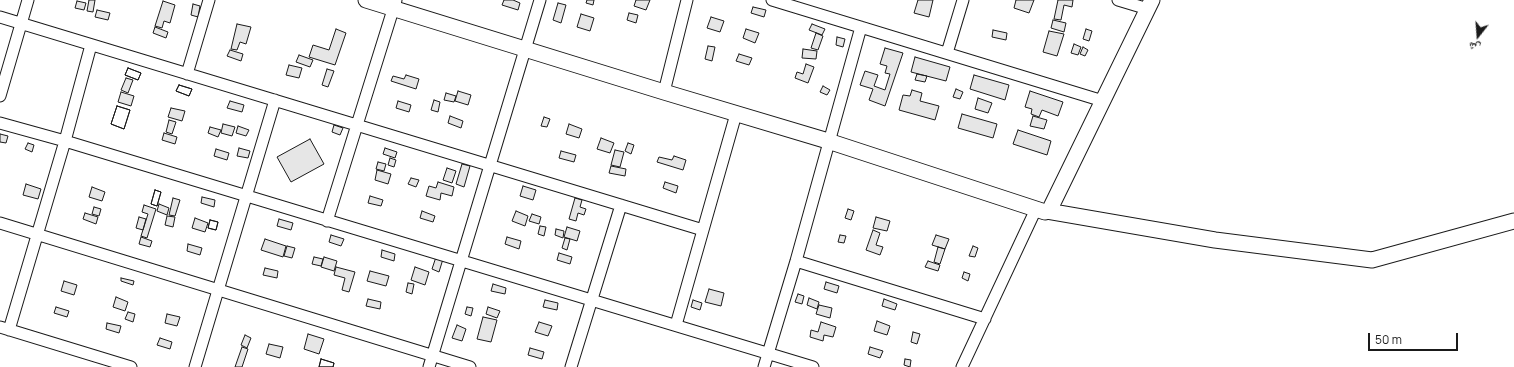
<!DOCTYPE html>
<html>
<head>
<meta charset="utf-8">
<style>
  body { margin:0 }
  #map { position:relative; width:1514px; height:367px; overflow:hidden; background:#fff; font-family:Manrope,"Noto Naskh Arabic",sans-serif }
  canvas { display:block }
  .north { position:absolute; left:1458px; top:16px; width:40px; height:40px; -webkit-text-stroke:3px #fff; paint-order:stroke; rotate:197deg; font-size:11px; font-weight:700; line-height:16px; text-align:center; color:#1a1a1a }
  .north::after { content:''; display:block; margin:auto; width:14px; height:18px; background:#1a1a1a; clip-path:polygon(50% 0,100% 100%,50% 72%,0 100%) }
  .scale { position:absolute; left:1368px; top:333px; width:90px; height:18px; box-sizing:border-box; border:2px solid #1a1a1a; border-top:0; padding-left:5px; font-size:12px; line-height:14px; white-space:nowrap; color:#1a1a1a; -webkit-text-stroke:3px #fff; paint-order:stroke }
</style>
</head>
<body>
<div id="map">
<canvas width="1514" height="367"></canvas>
<div class="north">ش</div>
<div class="scale">50 m</div>
</div>
<script>
const g = document.querySelector('canvas').getContext('2d');
g.lineJoin = 'round';
function fillPath(path, color) { g.fillStyle = color; g.fill(path, 'evenodd'); }
const poly = rows => new Path2D(rows.map(r => 'M' + r).join(''));
function strokePath(path, color, width, dash) { g.strokeStyle = color; g.lineWidth = width; g.lineCap = dash ? 'butt' : 'round'; g.setLineDash(dash || []); g.stroke(path); }
const building = poly([
  [89,0,95,0,93,12,87,11,89,0],
  [504,0,513,0,520,3,518,10,502,5,504,0],
  [587,0,594,0,593,5,586,3,587,0],
  [636,0,650,0,646,10,634,6,636,0],
  [918,0,933,0,929,17,914,13,918,0],
  [1016,0,1034,0,1029,13,1014,8,1016,0],
  [1058,0,1073,0,1072,7,1064,5,1061,20,1054,19,1058,0],
  [77,1,86,3,84,10,75,8,77,1],
  [163,1,175,5,170,23,164,21,162,28,155,26,163,1],
  [558,3,566,5,561,23,553,20,558,3],
  [193,4,200,6,198,17,191,15,193,4],
  [753,7,766,10,764,17,751,13,753,7],
  [97,10,110,13,108,20,95,17,97,10],
  [629,13,638,15,636,23,627,20,629,13],
  [581,14,594,18,590,31,577,27,581,14],
  [711,17,724,21,720,32,707,28,711,17],
  [1053,20,1066,23,1064,32,1051,28,1053,20],
  [237,24,251,27,246,44,240,42,237,50,231,49,237,24],
  [812,24,825,29,822,35,809,30,812,24],
  [155,27,168,32,166,38,153,33,155,27],
  [336,29,346,33,335,65,309,57,313,45,329,50,336,29],
  [746,29,759,33,755,43,743,38,746,29],
  [1086,29,1092,31,1089,41,1083,39,1086,29],
  [993,30,1007,33,1006,40,992,37,993,30],
  [1049,31,1064,34,1057,56,1043,52,1049,31],
  [816,33,823,36,818,50,811,48,816,33],
  [837,37,845,39,843,47,836,45,837,37],
  [1074,44,1081,47,1078,55,1071,53,1074,44],
  [708,46,715,47,712,61,705,59,708,46],
  [1083,47,1088,50,1085,56,1080,54,1083,47],
  [885,48,903,53,885,106,869,100,873,89,860,85,865,71,878,75,874,86,885,90,890,74,885,73,887,66,880,64,885,48],
  [803,49,817,51,816,59,802,58,803,49],
  [230,50,243,54,241,61,227,56,230,50],
  [739,54,752,58,749,65,736,61,739,54],
  [299,55,313,60,310,67,296,62,299,55],
  [915,57,950,67,946,81,911,72,915,57],
  [806,64,814,67,808,83,795,78,797,72,803,74,806,64],
  [289,65,302,68,299,78,286,75,289,65],
  [128,68,141,73,138,80,125,75,128,68],
  [128,68,141,73,138,80,125,75,128,68],
  [327,69,334,71,328,87,322,85,327,69],
  [917,74,927,76,925,82,915,80,917,74],
  [406,75,419,79,416,89,391,81,393,76,404,79,406,75],
  [974,75,1009,85,1005,100,970,89,974,75],
  [126,78,133,80,128,93,121,90,126,78],
  [179,85,192,89,189,96,176,91,179,85],
  [179,85,192,89,189,96,176,91,179,85],
  [823,86,830,90,827,95,820,92,823,86],
  [956,89,963,92,960,99,953,97,956,89],
  [912,90,922,93,920,101,939,106,935,120,899,110,903,95,910,96,912,90],
  [458,91,471,95,468,105,455,101,458,91],
  [1030,91,1063,102,1058,116,1042,110,1039,117,1031,114,1032,109,1025,107,1030,91],
  [121,92,134,96,131,106,118,102,121,92],
  [446,93,456,96,454,102,444,100,446,93],
  [978,98,992,103,988,113,975,109,978,98],
  [434,100,440,102,438,112,431,110,434,100],
  [230,101,244,105,242,112,227,108,230,101],
  [398,101,411,105,409,112,396,108,398,101],
  [117,106,130,110,124,129,111,124,117,106],
  [117,106,130,110,124,129,111,124,117,106],
  [171,108,185,111,182,121,168,117,171,108],
  [962,114,997,124,993,138,958,128,962,114],
  [450,116,463,121,461,128,448,123,450,116],
  [1033,116,1047,120,1044,129,1030,126,1033,116],
  [544,117,550,119,547,127,541,126,544,117],
  [169,120,176,122,172,134,166,132,169,120],
  [223,124,235,127,232,136,221,133,223,124],
  [569,124,582,129,579,138,566,134,569,124],
  [334,125,343,128,340,135,332,132,334,125],
  [238,126,249,130,246,136,236,133,238,126],
  [210,127,221,130,218,137,208,133,210,127],
  [1018,130,1051,141,1047,155,1013,144,1018,130],
  [164,133,177,137,175,144,162,140,164,133],
  [0,134,8,136,6,143,0,142,0,134],
  [601,138,614,143,610,153,597,149,601,138],
  [310,139,324,164,291,182,277,157,310,139],
  [28,143,34,145,32,152,25,149,28,143],
  [628,143,634,145,631,154,625,151,628,143],
  [239,148,250,151,248,158,237,156,239,148],
  [385,148,397,152,395,158,383,154,385,148],
  [216,149,229,153,227,160,214,156,216,149],
  [615,150,624,152,620,167,611,165,615,150],
  [561,151,576,155,574,162,559,158,561,151],
  [674,156,686,160,683,170,657,162,659,157,672,160,674,156],
  [390,158,396,160,394,167,388,165,390,158],
  [378,162,386,164,384,171,376,169,378,162],
  [462,164,470,166,464,187,456,184,462,164],
  [611,166,626,169,625,176,609,173,611,166],
  [447,168,456,171,452,183,443,180,447,168],
  [377,170,391,174,388,184,375,180,377,170],
  [411,178,419,180,416,187,408,184,411,178],
  [438,182,454,187,452,196,441,193,440,200,426,196,429,186,436,188,438,182],
  [665,182,678,186,676,193,663,188,665,182],
  [26,184,41,189,38,199,23,195,26,184],
  [523,186,536,190,533,200,520,196,523,186],
  [92,187,105,192,102,201,89,197,92,187],
  [155,190,161,192,157,206,151,204,155,190],
  [155,190,161,192,157,206,151,204,155,190],
  [370,196,383,200,381,206,368,203,370,196],
  [202,197,215,200,214,207,201,203,202,197],
  [173,198,180,200,175,216,169,215,173,198],
  [575,198,582,200,580,207,586,209,584,215,578,213,576,221,569,219,575,198],
  [159,204,169,208,167,215,157,211,159,204],
  [144,205,156,209,147,238,141,236,148,214,142,212,144,205],
  [94,207,101,209,99,216,92,214,94,207],
  [848,209,854,211,851,220,845,218,848,209],
  [422,211,435,216,433,222,420,218,422,211],
  [516,211,528,216,525,226,512,221,516,211],
  [85,213,98,217,96,224,83,219,85,213],
  [532,214,541,217,539,224,529,221,532,214],
  [167,216,175,217,173,227,165,225,167,216],
  [139,217,146,219,143,230,136,228,139,217],
  [876,217,890,221,887,231,873,228,876,217],
  [195,218,208,223,205,232,192,228,195,218],
  [279,219,293,223,291,230,277,226,279,219],
  [210,220,218,222,216,230,208,228,210,220],
  [210,220,218,222,216,230,208,228,210,220],
  [540,226,546,227,544,236,538,234,540,226],
  [567,227,580,231,577,241,564,237,567,227],
  [556,229,564,231,563,238,555,235,556,229],
  [873,230,880,233,876,245,883,247,880,255,866,250,873,230],
  [331,235,344,239,341,246,329,242,331,235],
  [840,235,846,236,844,243,838,242,840,235],
  [936,235,949,239,945,249,932,245,936,235],
  [141,237,152,241,150,247,139,244,141,237],
  [507,237,521,241,519,249,505,244,507,237],
  [565,238,570,239,567,250,562,248,565,238],
  [265,239,286,246,283,257,261,250,265,239],
  [188,244,202,248,200,255,187,251,188,244],
  [287,246,295,248,292,258,284,256,287,246],
  [973,246,978,248,975,257,969,256,973,246],
  [938,247,945,249,940,264,934,262,938,247],
  [382,250,395,254,394,261,381,257,382,250],
  [559,253,572,257,570,264,557,260,559,253],
  [314,257,323,259,321,266,312,264,314,257],
  [324,257,337,261,334,271,321,267,324,257],
  [436,257,443,259,439,272,432,269,436,257],
  [928,261,940,265,938,271,925,267,928,261],
  [336,267,355,272,349,292,342,290,345,278,334,275,336,267],
  [415,267,429,272,425,285,411,280,415,267],
  [265,268,278,271,277,278,263,275,265,268],
  [370,271,389,276,386,286,367,281,370,271],
  [964,272,970,274,968,281,962,278,964,272],
  [121,278,134,281,133,285,121,281,121,278],
  [64,281,77,285,74,295,61,291,64,281],
  [826,282,839,286,837,293,824,289,826,282],
  [408,283,414,284,412,294,406,292,408,283],
  [493,284,506,288,505,294,491,291,493,284],
  [709,289,724,293,721,306,705,302,709,289],
  [798,294,804,296,802,304,795,302,798,294],
  [116,297,128,302,125,311,113,307,116,297],
  [809,298,819,302,817,309,807,305,809,298],
  [368,299,381,302,380,309,366,306,368,299],
  [884,299,897,304,895,310,882,306,884,299],
  [545,300,558,303,557,310,543,307,545,300],
  [693,300,702,303,700,310,691,307,693,300],
  [819,305,832,308,830,318,816,314,819,305],
  [56,307,69,311,67,317,54,313,56,307],
  [467,307,473,308,471,316,465,314,467,307],
  [488,307,500,311,497,318,486,314,488,307],
  [128,312,135,314,133,322,125,319,128,312],
  [167,314,180,317,177,326,165,323,167,314],
  [483,317,497,320,491,342,477,339,483,317],
  [877,321,890,326,887,335,874,331,877,321],
  [539,322,552,326,548,336,535,332,539,322],
  [821,322,836,327,833,337,824,335,823,341,810,337,811,330,818,332,821,322],
  [107,323,121,326,119,333,106,329,107,323],
  [457,325,466,329,462,341,452,338,457,325],
  [913,332,920,334,917,344,911,342,913,332],
  [308,334,324,339,319,354,304,349,308,334],
  [245,335,251,338,247,348,241,345,245,335],
  [160,338,172,342,170,349,157,345,160,338],
  [269,344,283,347,280,358,266,354,269,344],
  [242,347,248,349,242,367,235,367,242,347],
  [870,347,883,351,880,358,868,354,870,347],
  [530,348,544,352,542,359,528,355,530,348],
  [321,359,334,363,333,367,319,367,321,359],
  [321,359,334,363,333,367,319,367,321,359],
  [905,359,911,360,910,367,904,365,905,359]
]);
fillPath(building, '#e6e6e6');
strokePath(building, '#1a1a1a', 1);
const street = poly([
  [772,0,1103,101],
  [1118,0,1148,9],
  [0,17,703,230],
  [947,53,963,0],
  [187,74,209,0],
  [664,92,687,0],
  [0,96,28,0],
  [0,123,65,141,813,367],
  [327,221,396,0],
  [0,223,470,367],
  [796,261,985,319],
  [676,325,736,114],
  [0,327,131,367],
  [9,330,65,141,91,45],
  [195,367,275,100],
  [429,367,540,0],
  [571,367,621,205],
  [764,367,796,261,861,27],
  [962,367,1036,209]
]);
const secondary = poly([
  [366,0,664,92,828,141,1045,212,1050,209,1152,0],
  [1047,211,1215,240,1372,260,1514,221]
]);
strokePath(street, '#1a1a1a', 13);
strokePath(secondary, '#1a1a1a', 17);
strokePath(street, '#fff', 11);
strokePath(secondary, '#fff', 15);
</script>
</body>
</html>
